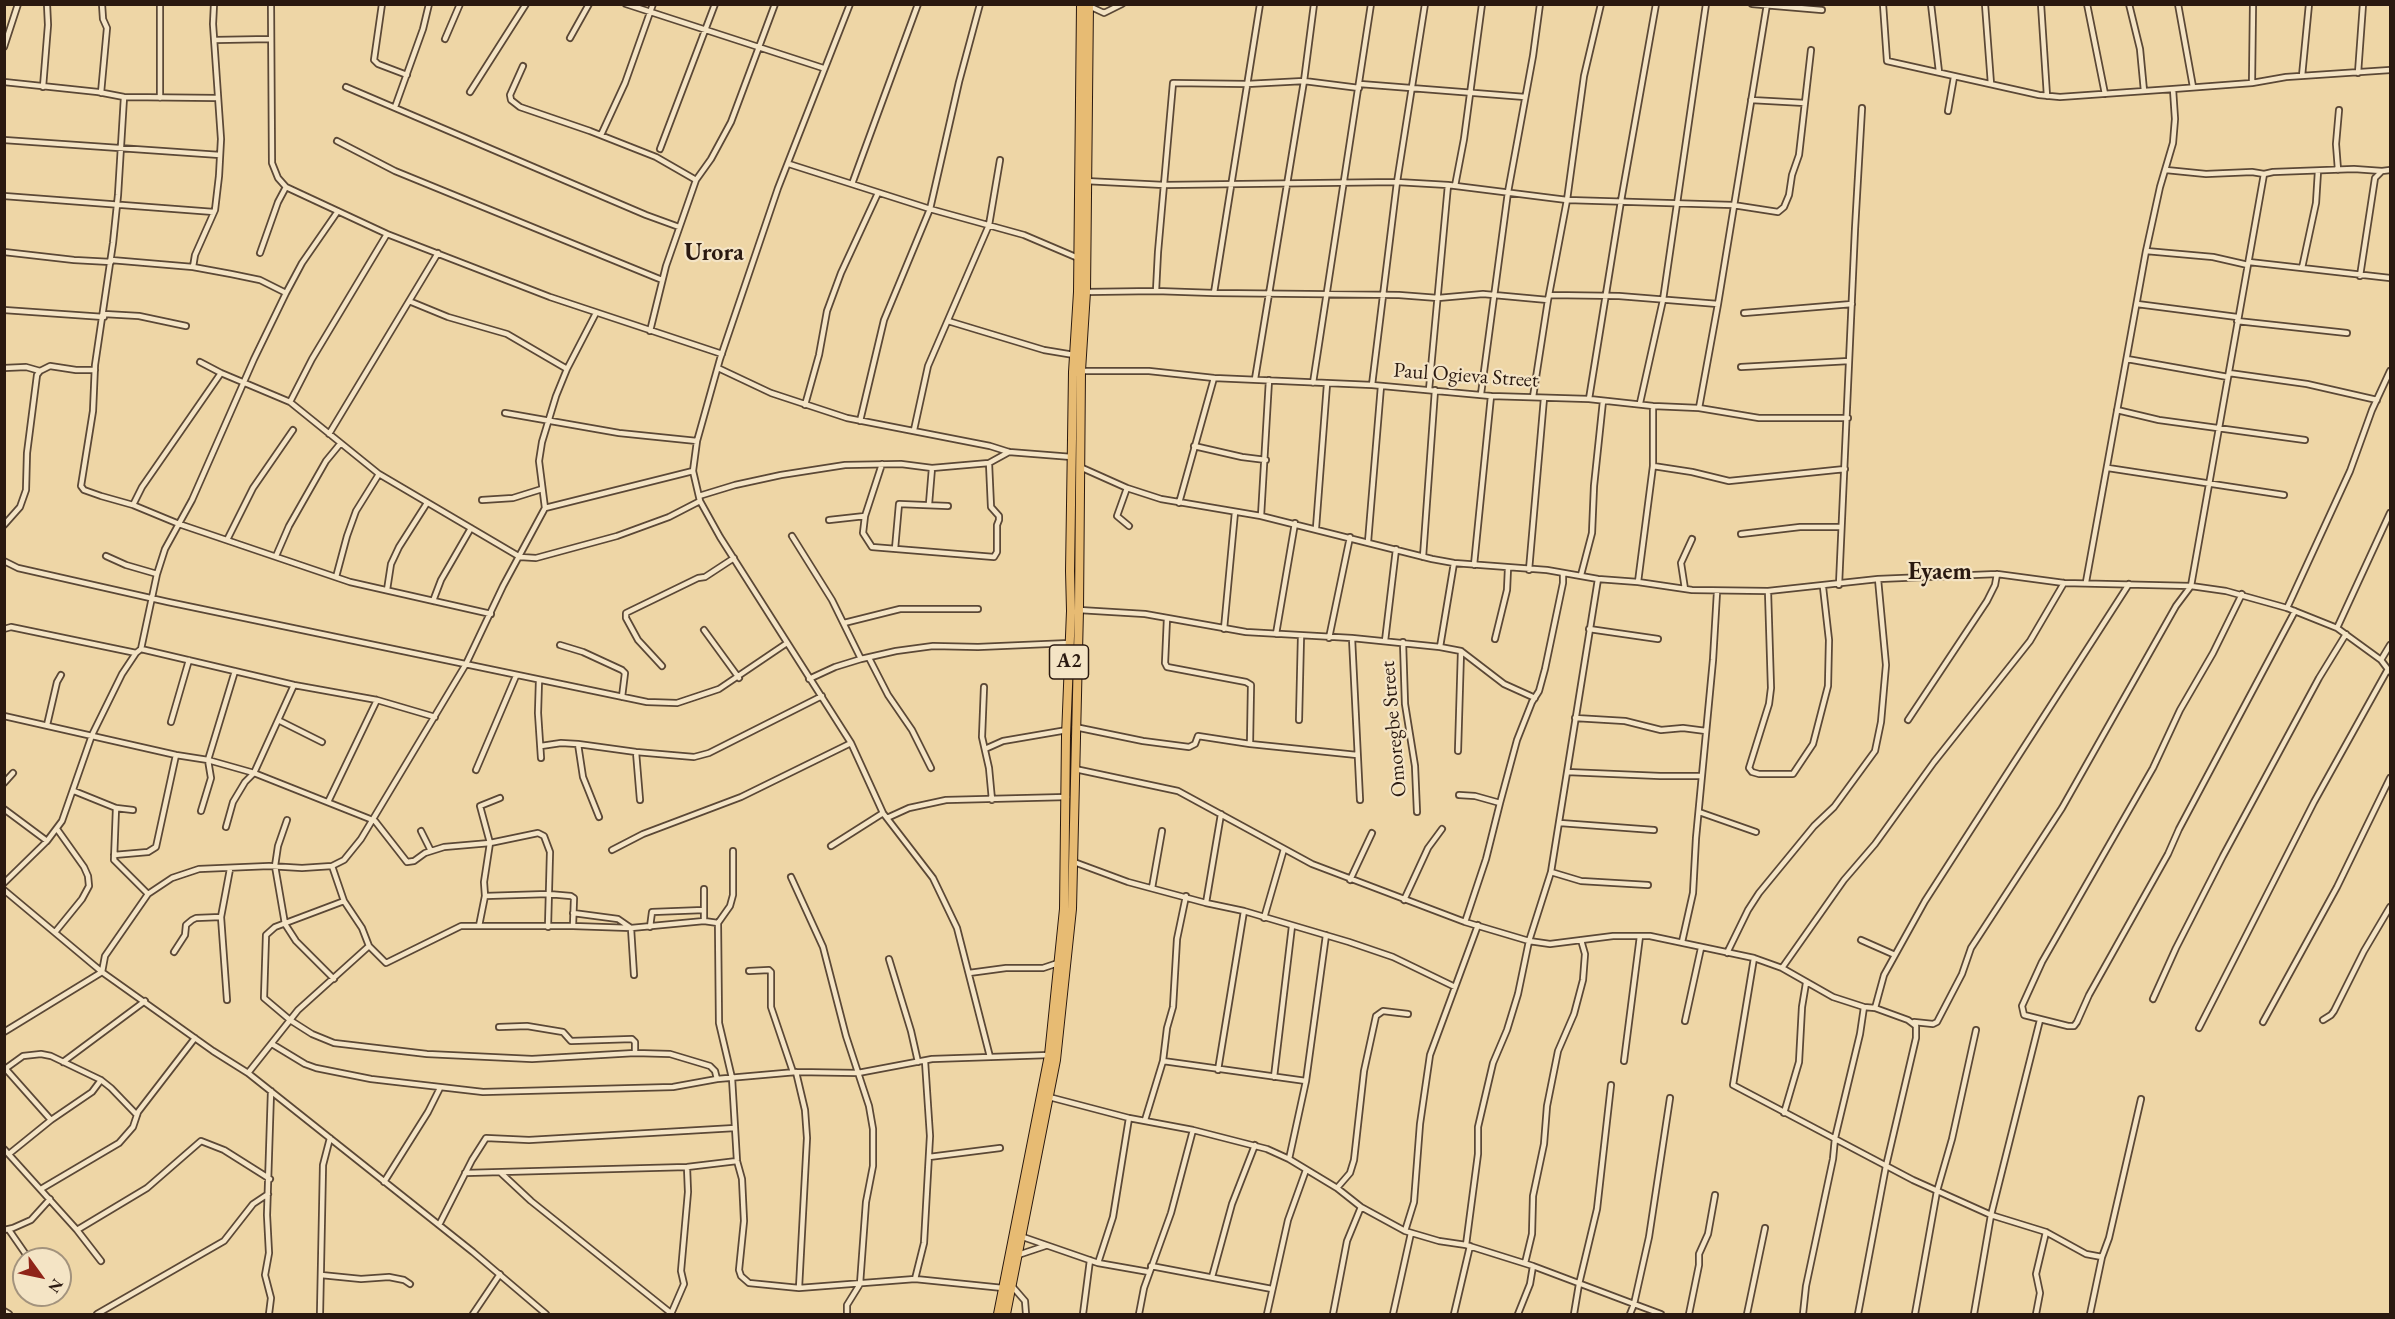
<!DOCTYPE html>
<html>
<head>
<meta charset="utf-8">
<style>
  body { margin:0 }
  #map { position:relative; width:2395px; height:1319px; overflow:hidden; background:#eed6a6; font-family:"EB Garamond",serif }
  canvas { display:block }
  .frame { position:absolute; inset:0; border:6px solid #2a1910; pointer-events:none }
  .north { position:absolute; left:12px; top:1247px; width:60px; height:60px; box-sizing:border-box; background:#f4e4c5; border:2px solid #a3937d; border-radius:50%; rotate:123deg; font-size:16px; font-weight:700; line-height:24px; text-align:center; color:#2a1910 }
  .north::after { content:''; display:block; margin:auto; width:21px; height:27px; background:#8f2418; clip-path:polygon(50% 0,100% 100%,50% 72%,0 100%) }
</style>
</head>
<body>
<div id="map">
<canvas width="2395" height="1319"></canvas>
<div class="frame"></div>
<div class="north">N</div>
</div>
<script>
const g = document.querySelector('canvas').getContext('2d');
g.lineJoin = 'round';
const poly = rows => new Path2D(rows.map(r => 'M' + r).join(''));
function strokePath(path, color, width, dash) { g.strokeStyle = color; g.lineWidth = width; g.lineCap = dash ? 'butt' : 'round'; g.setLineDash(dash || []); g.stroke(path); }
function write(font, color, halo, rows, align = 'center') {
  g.font = font + ' "EB Garamond",serif'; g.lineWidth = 4.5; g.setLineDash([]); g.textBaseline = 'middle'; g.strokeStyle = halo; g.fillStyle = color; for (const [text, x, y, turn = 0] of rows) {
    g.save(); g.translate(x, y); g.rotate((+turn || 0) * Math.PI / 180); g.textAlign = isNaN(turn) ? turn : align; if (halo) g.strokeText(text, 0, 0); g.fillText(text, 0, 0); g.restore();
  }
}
const minor = poly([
  [160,4,160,98],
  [271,4,272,163,278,178,286,187,387,234,550,297,722,354],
  [382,4,374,60,378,64,407,75],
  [626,4,823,68],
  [850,4,778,188,720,359,697,441,693,471,700,501,720,537,851,743,883,813,933,878,957,928,990,1057],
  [1752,4,1822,10],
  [1883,4,1887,61,2039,95,2060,97,2173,89,2252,83,2286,77,2390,70],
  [1931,4,1939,72],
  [1985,4,1991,84],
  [2041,4,2047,96],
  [2087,4,2105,94],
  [2129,4,2140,49,2144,91],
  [2178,4,2193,87],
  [1089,6,1104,13,1122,4],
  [570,38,589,4],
  [445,39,460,4],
  [215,40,271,39],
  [4,47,18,4],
  [523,66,510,95,511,100,520,107,590,131,656,157,696,180],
  [2358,73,2363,4],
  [2302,76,2309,4],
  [4,82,98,92,124,97,217,98],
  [2252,83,2253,4],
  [1360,84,1525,97],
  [43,87,48,25,47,4],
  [346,87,646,215,679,227],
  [470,92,526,4],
  [101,93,107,28,103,19,102,4],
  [124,97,118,195,113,243,95,365,93,411,81,486,84,490,101,496,133,505,179,524,350,582,491,614],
  [1751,100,1805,103],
  [395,107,423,29,429,4],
  [1948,111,1954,77],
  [601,135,625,83,653,4],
  [4,140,220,155],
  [337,141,395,171,662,280],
  [660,149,715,4],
  [789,164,930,209,1024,235,1078,258],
  [2166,170,2206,174,2252,172,2264,174,2273,172,2354,169,2382,171],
  [2338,170,2336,144,2339,110],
  [1085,181,1164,185,1397,182,1448,185,1567,200,1733,205,1778,212,1784,207,1789,195,1792,175,1799,155,1811,50],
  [852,184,918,4],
  [1455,186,1464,139,1482,4],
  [4,196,214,212],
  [2146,251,2213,257,2248,265],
  [4,252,74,260,111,262],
  [260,253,278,202,286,187],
  [111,260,193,267,231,274,260,280,286,293],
  [2249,262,2390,278],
  [193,267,195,255,215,210,219,176,221,139,213,24,214,4],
  [2302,268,2316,203,2318,171],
  [2360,276,2375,178,2382,171,2390,170],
  [1156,291,1158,252,1173,83,1247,84,1304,81,1359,88],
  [1086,292,1156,291,1214,293,1399,295,1438,298,1483,294,1548,300],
  [1214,293,1260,4],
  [1550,295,1619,296,1718,304],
  [409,301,448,317,507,334,567,369],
  [2137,304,2237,317],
  [4,310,104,317],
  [1744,313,1852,304],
  [104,314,139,316,186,326],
  [948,321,1044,350,1074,355],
  [2237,321,2347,333],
  [650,331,666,266,696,180,711,159,731,122,775,4],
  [2127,359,2228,377],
  [200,362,221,373,290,402,379,474,520,557,536,558,617,536,669,517,700,501],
  [1741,367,1849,361],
  [4,368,26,367,40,371],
  [718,368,771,393,847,418,990,446,1009,452,1072,457],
  [1081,371,1149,371,1214,378,1372,385,1491,396,1589,399,1653,406,1699,408,1759,418,1848,418],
  [2229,373,2307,384,2377,400],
  [1255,379,1304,81,1314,4],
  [1313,383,1371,4],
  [1372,385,1397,182,1425,4],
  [1429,390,1448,185],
  [1481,394,1508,192,1533,56,1540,4],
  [1533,397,1548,300,1567,200,1584,76,1601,4],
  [1589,399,1621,201,1656,4],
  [290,402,312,359,387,234],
  [1640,403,1663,300,1706,4],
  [805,405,819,355,827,311,841,273,878,193],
  [1699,408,1718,304,1767,4],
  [2117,410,2159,420,2305,440],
  [505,413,619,433,697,441],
  [860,421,884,320,930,209,959,82,980,4],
  [914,430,928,366,989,225,1000,160],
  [329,434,438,253],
  [1194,446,1242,457,1266,460],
  [882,464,865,516,863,533,872,547,994,557,997,552,997,525,999,520,999,516,991,507,989,463],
  [1653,466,1692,472,1729,481,1845,469],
  [1080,467,1127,488,1161,499,1261,516,1432,559,1454,563,1547,570,1598,579,1638,582,1692,590,1768,591,1878,579,1997,574,2064,583,2191,586,2226,591,2287,608,2337,628,2381,660,2390,672],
  [2108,468,2284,495],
  [1127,488,1117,516,1129,526],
  [699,496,735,485,781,475,845,465,901,464,932,468,989,463,1009,452],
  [482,500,513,498,542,489],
  [1179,503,1214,378],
  [929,504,932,468],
  [133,505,142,487,221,373],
  [545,508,693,471],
  [1261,516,1269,380],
  [829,520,865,516],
  [4,525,20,507,26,490,27,453,37,375,40,371,50,366,76,370,95,370],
  [1316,528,1327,384],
  [1741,534,1800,527,1841,527],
  [792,536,832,600,861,659],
  [227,540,253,488,293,430],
  [1368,542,1381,386],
  [895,549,899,504,948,506],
  [106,556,126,565,157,574],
  [276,556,289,526,326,461,340,444],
  [1423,557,1435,390],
  [4,561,18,568,168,602,647,702,677,703,719,689,787,643],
  [1474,565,1491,396],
  [1529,570,1544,398],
  [1581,575,1592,533,1594,486,1603,401],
  [336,577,347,536,356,511,379,474],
  [1638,582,1653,466,1653,406],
  [2086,582,2146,251,2160,187,2173,143,2175,119,2173,89],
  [1839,585,1855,229,1862,108],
  [1685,589,1681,563,1692,539],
  [387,590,391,564,399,547,427,503],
  [1768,591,1771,688,1769,704,1749,768,1752,772,1759,774,1793,774,1813,744,1828,686,1829,640,1823,587],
  [2242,594,2213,653,2180,710,2153,768,2042,962,2022,1006,2024,1015,2068,1026,2074,1026,2077,1022,2089,995,2168,854,2179,829,2295,611],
  [433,601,441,580,471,528],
  [2287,608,2350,471,2372,410,2390,371],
  [1079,610,1145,614,1246,632,1352,638,1440,647,1461,651,1504,684,1535,698],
  [1167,618,1165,663,1167,667,1246,682,1251,685,1250,744],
  [844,623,900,609,978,609],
  [2337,628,2390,513],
  [4,629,11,627,136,653,141,649,294,685,377,700,435,717],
  [1224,629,1235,512],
  [1589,629,1658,639],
  [704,630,739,678],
  [1276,634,1295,523],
  [1329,638,1350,537],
  [1352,638,1360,800],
  [1495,639,1507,590,1508,568],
  [1385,641,1396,549],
  [1403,642,1405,704,1415,766,1417,812],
  [560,645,583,652,622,670,625,673,622,697],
  [1440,647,1454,563],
  [141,649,157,574,165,549,192,500,254,359,286,293,302,263,338,211],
  [869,658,888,695,912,730,931,768],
  [2381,660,2390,645],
  [662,666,638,640,626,618,626,613,698,578,705,577,734,558],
  [809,679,835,667,861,659,896,651,933,646,978,647,1070,643],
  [539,680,538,713,541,758],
  [984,687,982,737,989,768,992,800],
  [4,716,176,755,208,760,254,773,375,821,407,862,414,861,425,853,444,847,490,843,538,833,544,836,550,852,548,927],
  [1575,718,1625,721,1661,730,1683,728,1706,731],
  [278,720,322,742],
  [1299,720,1301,636],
  [1908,720,1987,601,1995,585,1997,574],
  [171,722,189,660],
  [47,725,57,682,61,675],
  [1075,727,1143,741,1189,747,1195,744,1198,736,1250,744,1357,755],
  [578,744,583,777,599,817],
  [541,746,561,743,578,744,636,752,694,757,709,753,822,696],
  [985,749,1003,741,1067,730],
  [1458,751,1461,651],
  [636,752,640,800],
  [1075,769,1178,791,1312,864,1465,922,1529,941,1550,944,1613,936,1650,936,1754,958,1733,1085,1913,1180,1991,1215,2046,1232,2086,1254,2102,1257],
  [476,770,516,676],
  [1567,772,1660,776,1702,776],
  [4,783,13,773],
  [74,791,116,808,133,810],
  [1459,795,1475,796,1500,803,1517,740,1532,702,1539,691,1545,669,1563,583,1563,573],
  [328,802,377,700],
  [116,808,114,860,148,894],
  [4,809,47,841],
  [201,811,211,778,208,760,235,671],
  [1699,812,1756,832],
  [887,818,909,808,946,800,1067,797],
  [287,820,278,846,275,866,285,924,296,941,334,979],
  [1560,823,1654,830],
  [226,827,233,802,245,782,254,773,294,685],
  [421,831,431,851],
  [831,846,883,813],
  [612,850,643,834,741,797,851,743],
  [114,855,148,852,156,847,176,755],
  [1074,862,1128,882,1206,903,1244,911,1349,942,1393,957,1455,987],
  [332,866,344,901,362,928,369,946,386,963,461,926,573,926,631,928,704,921,718,923,719,1023,732,1078,737,1161,742,1179,744,1221,739,1270,741,1276,749,1283,799,1288,915,1279,1003,1288],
  [1551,872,1581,881,1648,885],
  [791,877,823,947,846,1036,869,1106,873,1129,873,1166,866,1202,860,1284,847,1305,847,1314],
  [1350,880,1372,833],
  [4,883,47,841,62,821,92,735,122,674,136,653],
  [1152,888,1162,831],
  [4,890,102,972,213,1051,248,1073,473,1252,546,1314],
  [485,896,548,894,571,896,574,898,573,926],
  [1404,900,1428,848,1442,829],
  [344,901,275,927,266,935,264,998,290,1020,312,1034,334,1043,427,1054,532,1059,635,1053,670,1054,710,1066,715,1071,717,1079],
  [1206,903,1221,814],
  [573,913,618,919,631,928,634,975],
  [1264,918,1284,849],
  [704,921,704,889],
  [1465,922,1486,859,1500,803],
  [718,923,730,906,733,895,733,851],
  [479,926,485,896,484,882,490,843,480,806,500,798],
  [650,927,652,912,704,910],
  [56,931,82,899,89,886,88,876,84,867,57,829],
  [1861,940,1895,955],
  [1682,942,1693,893,1696,838,1713,660,1717,592],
  [174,952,185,935,186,925,192,920,196,918,221,917],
  [1727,953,1748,910,1759,893,1814,826,1834,807,1875,751,1881,722,1886,665,1878,579],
  [1754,958,1782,968,1833,997,1864,1007,1875,1008,1908,1020,1916,1026,1916,1038,1886,1166,1858,1314],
  [889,959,911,1031,918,1062],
  [1782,968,1844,880,1875,844,1934,762,2030,641,2064,583],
  [749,971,769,970,771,972,771,1007,793,1072],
  [969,973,1006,968,1043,968,1058,963],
  [2153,999,2176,948,2223,856,2319,678,2346,634],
  [227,1000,221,917,230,869],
  [1875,1008,1884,975,1925,901,2129,584],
  [2323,1020,2331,1015,2334,1011,2364,951,2390,907],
  [1685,1021,1701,948],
  [1914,1022,1933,1024,1937,1022,1962,974,1971,948,2062,808,2176,606,2191,586,2264,174],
  [2263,1022,2337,887,2390,778],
  [499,1027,527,1026,563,1032,571,1041,632,1039,635,1042,635,1053],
  [2199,1028,2314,802,2388,669],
  [4,1032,102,972,105,956,148,894,172,878,199,869,269,866,302,868,332,866,344,860,361,839,466,664,503,586,545,508,539,461,542,442,556,396,567,369,596,313],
  [272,1044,305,1064,316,1068,371,1079,483,1092,673,1087,717,1079,796,1072,858,1073,932,1059,1049,1055],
  [1163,1061,1306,1081],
  [1624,1061,1640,936],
  [63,1062,145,1001],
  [4,1067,51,1120],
  [5,1069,23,1056,41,1054,51,1056,101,1080,111,1088,137,1115],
  [1218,1070,1244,911],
  [796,1072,805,1110,807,1138,799,1288],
  [248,1073,298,1010,369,946],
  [1274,1077,1292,926],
  [1049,1097,1129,1118,1193,1130,1267,1149,1289,1159,1337,1188,1361,1207,1405,1231,1439,1241,1466,1245,1533,1266,1634,1304,1630,1314],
  [1784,1113,1799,1062,1802,1007,1806,983],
  [1145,1120,1163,1061,1167,1028,1173,1007,1177,939,1186,896],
  [4,1149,77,1230,101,1261],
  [9,1154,51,1120,92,1092,101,1080],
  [929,1157,1000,1148],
  [1289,1159,1306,1081,1326,935],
  [465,1173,687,1167,737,1161],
  [501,1173,531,1201,672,1314],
  [384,1182,428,1112,440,1088],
  [1337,1188,1350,1173,1354,1160,1364,1071,1376,1016,1383,1011,1408,1014],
  [41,1189,119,1143,133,1127,138,1112,195,1038],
  [439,1225,472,1160,486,1138,529,1140,735,1128],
  [4,1230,13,1228,31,1220,50,1199],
  [9,1230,27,1256],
  [77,1230,147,1188,201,1141,224,1150,270,1179],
  [1405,1231,1414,1202,1420,1124,1430,1055,1478,925],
  [1020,1236,1098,1263,1149,1272],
  [1466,1245,1478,1154,1478,1127,1493,1063,1507,1030,1518,994,1529,941,1551,872,1598,579],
  [1018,1255,1045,1246],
  [1098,1263,1113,1217,1129,1118],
  [1525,1263,1532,1234,1533,1196,1544,1144,1547,1106,1558,1051,1574,1014,1583,980,1585,954,1581,940],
  [1151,1266,1272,1289],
  [321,1275,361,1279,389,1277,404,1280,410,1284],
  [1212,1277,1232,1204,1255,1145],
  [915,1279,924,1243,930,1136,925,1061],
  [1012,1286,1025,1301,1026,1314],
  [4,1311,9,1314],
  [97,1314,224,1241,253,1204,268,1194],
  [269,1314,271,1298,265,1275,269,1253,267,1215,271,1091],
  [320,1314,323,1165,330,1138],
  [473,1314,500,1274],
  [671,1314,684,1284,681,1271,688,1192,687,1167],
  [1083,1314,1090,1260],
  [1139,1314,1144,1288,1171,1213,1193,1130],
  [1267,1314,1288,1220,1306,1170],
  [1333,1314,1347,1241,1361,1207],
  [1393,1314,1411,1233],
  [1454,1314,1470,1246],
  [1518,1314,1530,1284,1533,1266],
  [1574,1314,1579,1284,1597,1209,1611,1085],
  [1661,1314,1634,1304,1649,1237,1670,1098],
  [1689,1314,1699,1265,1699,1254,1708,1234,1715,1195],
  [1747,1314,1765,1228],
  [1803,1314,1806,1286,1833,1159,1835,1138,1860,1034,1864,1007],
  [1915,1314,1937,1191,1952,1139,1976,1030],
  [1974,1314,1991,1215,2040,1020],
  [2036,1314,2040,1293,2036,1274,2046,1232],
  [2090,1314,2102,1257,2109,1238,2141,1099]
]);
const trunk = poly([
  [998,1314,1049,1055,1064,909,1066,736,1071,611,1070,571,1073,372,1078,292,1081,4],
  [1006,1314,1056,1060,1072,909,1079,610,1081,371,1086,292,1089,4]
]);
strokePath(minor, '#5b4836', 8);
strokePath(trunk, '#2a1910', 10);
strokePath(minor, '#f4e4c5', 4.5);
strokePath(trunk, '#e7bb73', 8);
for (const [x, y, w] of [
  [1069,662,39]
]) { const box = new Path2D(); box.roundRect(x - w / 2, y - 17, w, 34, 4.5); g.fillStyle = '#f4e4c5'; g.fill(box); strokePath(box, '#2a1910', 1.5); }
write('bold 20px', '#2a1910', null, [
  ["A2",1069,662]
]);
write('21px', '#2a1910', '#f4e4c5', [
  ["Paul Ogieva Street",1466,376,4],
  ["Omoregbe Street",1394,729,-95]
]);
write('bold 24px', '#2a1910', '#f4e4c5', [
  ["Urora",714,253],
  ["Eyaem",1940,572]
]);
</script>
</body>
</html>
